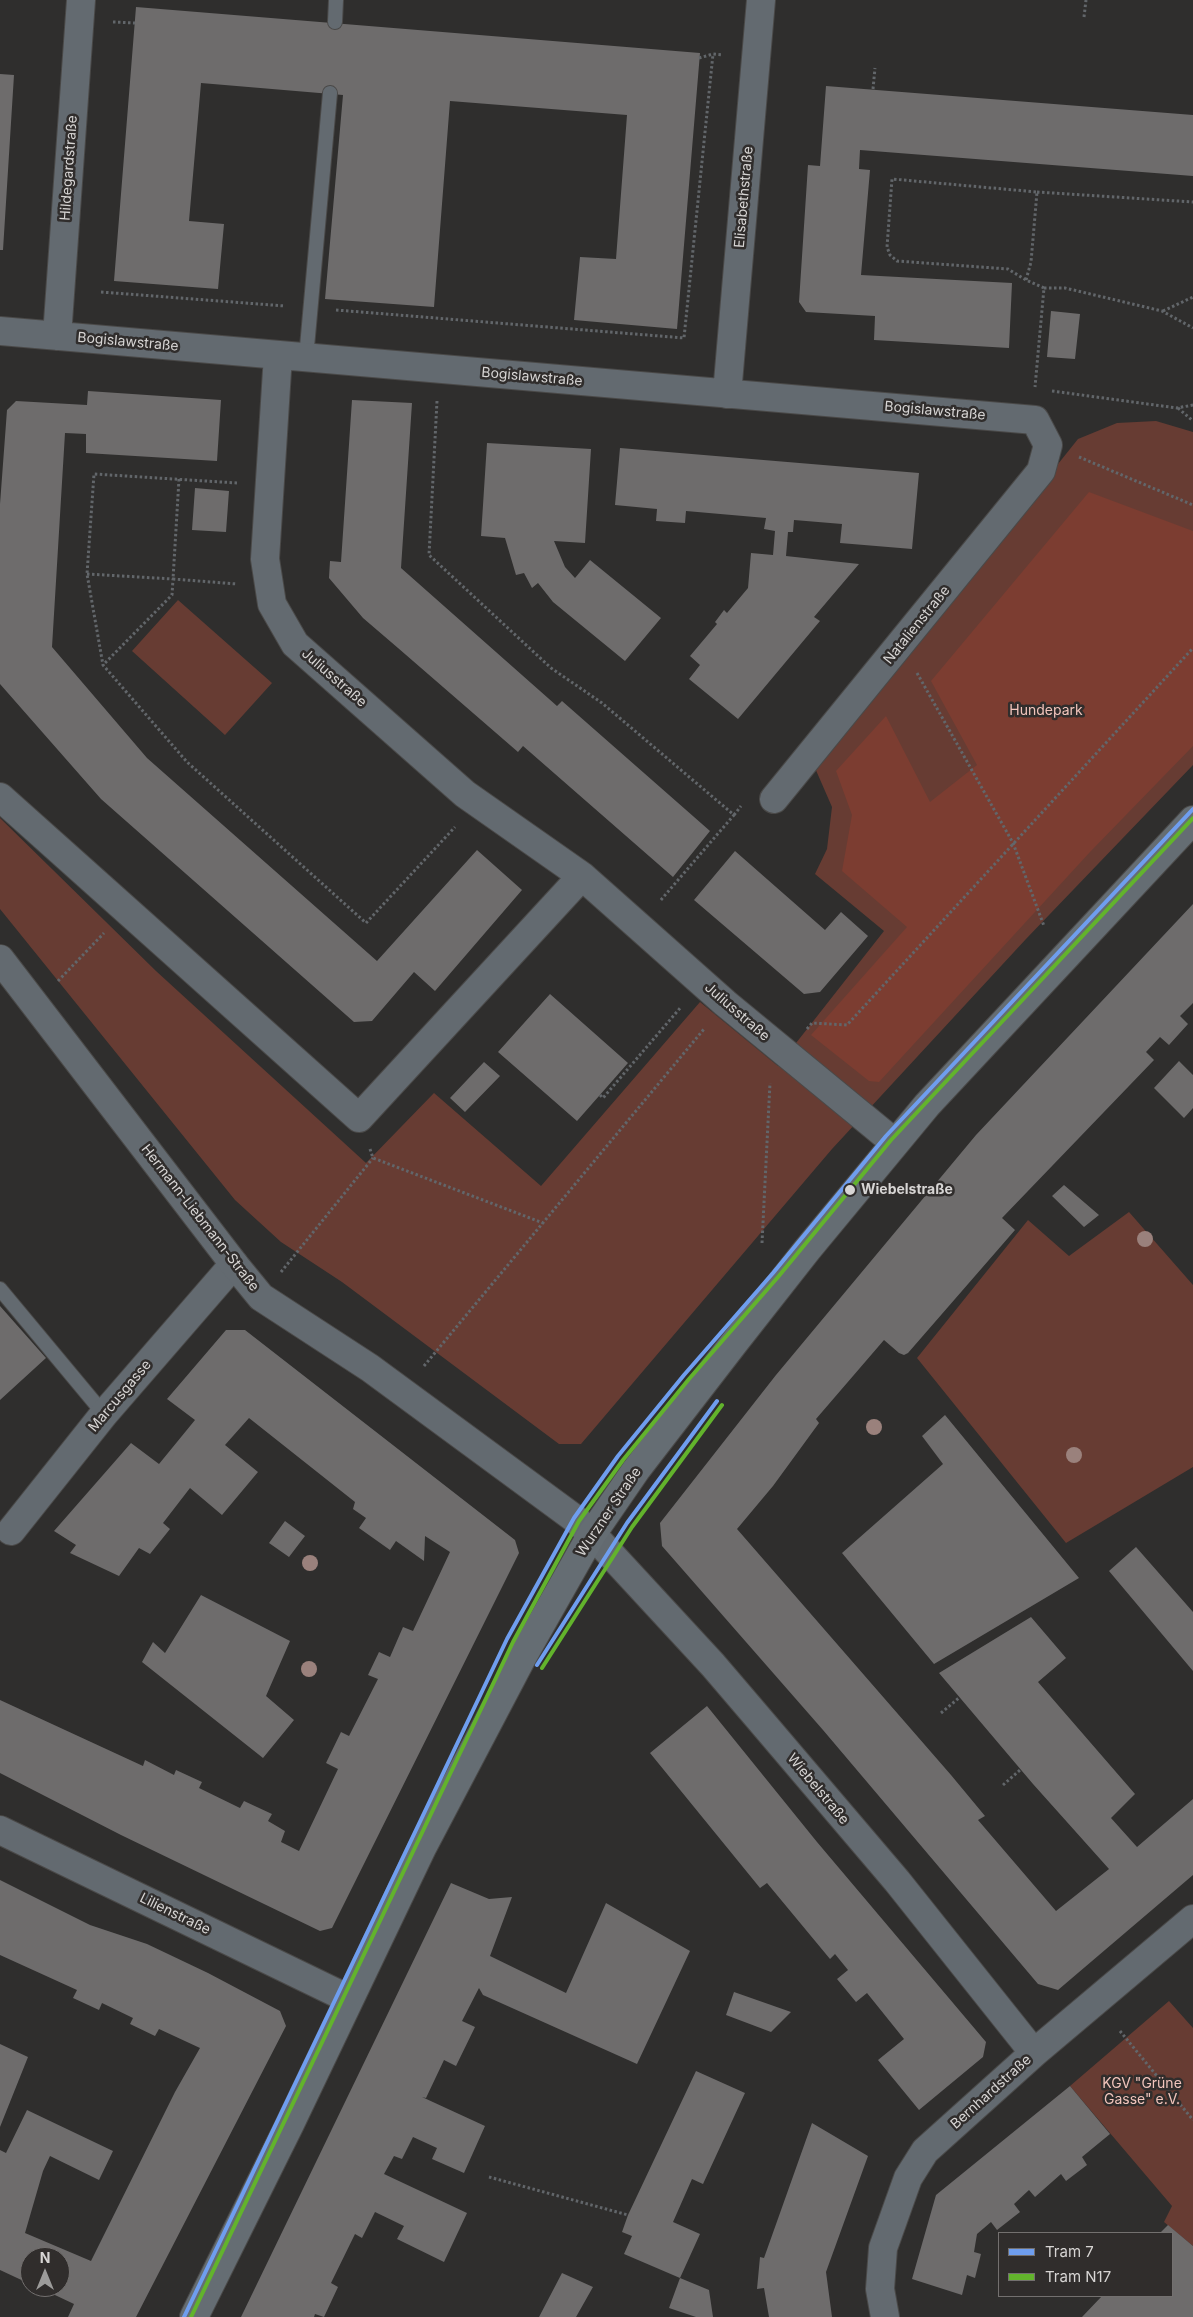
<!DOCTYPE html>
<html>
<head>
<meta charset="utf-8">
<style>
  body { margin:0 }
  #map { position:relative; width:1193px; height:2317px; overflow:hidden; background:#2f2e2d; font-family:Inter,sans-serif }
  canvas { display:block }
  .legend { position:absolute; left:998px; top:2232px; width:175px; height:65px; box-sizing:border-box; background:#302d2c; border:1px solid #73706f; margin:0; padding:6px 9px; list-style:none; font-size:15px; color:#d7d5d4 }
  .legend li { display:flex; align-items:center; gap:10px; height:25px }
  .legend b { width:25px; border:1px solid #73706f }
  .north { position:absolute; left:20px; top:2247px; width:50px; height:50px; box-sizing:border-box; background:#302d2c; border:1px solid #73706f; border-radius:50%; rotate:0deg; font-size:14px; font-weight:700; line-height:20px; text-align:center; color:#d7d5d4 }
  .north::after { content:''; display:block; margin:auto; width:18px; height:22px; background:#9c9b9a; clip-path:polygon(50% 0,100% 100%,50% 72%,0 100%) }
</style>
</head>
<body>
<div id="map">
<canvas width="1193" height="2317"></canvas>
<ul class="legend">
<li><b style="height:6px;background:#6f9eef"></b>Tram 7</li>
<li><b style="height:6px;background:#62b32c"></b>Tram N17</li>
</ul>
<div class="north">N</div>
</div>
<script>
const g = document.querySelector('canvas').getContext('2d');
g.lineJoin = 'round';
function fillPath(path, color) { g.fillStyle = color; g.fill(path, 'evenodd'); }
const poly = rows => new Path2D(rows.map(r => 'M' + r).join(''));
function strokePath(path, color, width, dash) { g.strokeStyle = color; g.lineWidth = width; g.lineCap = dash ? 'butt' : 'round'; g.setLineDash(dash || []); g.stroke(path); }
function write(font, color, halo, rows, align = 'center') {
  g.font = font + ' Inter,sans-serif'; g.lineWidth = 5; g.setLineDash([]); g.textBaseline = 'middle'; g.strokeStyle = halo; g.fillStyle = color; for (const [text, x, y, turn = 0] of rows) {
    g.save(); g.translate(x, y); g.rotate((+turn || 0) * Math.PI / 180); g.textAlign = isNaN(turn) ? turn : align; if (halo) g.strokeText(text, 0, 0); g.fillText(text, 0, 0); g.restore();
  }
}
fillPath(poly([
  [1156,421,1193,432,1193,765,1026,939,832,1149,581,1444,559,1444,342,1282,281,1242,235,1200,0,909,0,818,156,971,366,1163,434,1093,541,1186,700,1002,778,1066,884,931,815,874,827,849,832,807,815,768,1078,439,1117,423],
  [178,600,272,683,225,735,132,651],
  [1129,1212,1193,1285,1193,1467,1066,1543,917,1358,1028,1220,1069,1256],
  [1169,2001,1193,2028,1193,2246,1164,2222,1172,2206,1070,2086]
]), '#673c33');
fillPath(poly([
  [1089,492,1193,531,1193,746,1090,852,879,1082,869,1081,811,1035,907,927,842,871,852,815,836,771,886,716,930,802,977,765,931,681]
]), '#7c3d31');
fillPath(poly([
  [136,7,700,53,677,329,574,320,580,257,616,259,627,115,450,101,434,307,325,299,343,95,201,83,189,221,224,224,218,289,114,281],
  [0,74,14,75,3,250,0,250],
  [826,86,1193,115,1193,176,860,150,859,169,870,170,861,275,1012,283,1009,348,874,340,875,316,806,312,799,302,808,165,820,166],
  [1051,311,1080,314,1075,359,1047,357],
  [88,391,221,400,217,461,86,453,86,434,65,433,52,647,147,758,377,961,477,850,522,890,435,991,414,972,372,1021,354,1022,101,799,0,684,0,504,7,410,16,401,87,405],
  [352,400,412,403,401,568,557,706,562,701,710,831,673,877,523,746,518,752,398,648,363,618,329,578,330,561,341,562],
  [487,443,591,449,585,543,554,541,565,567,575,578,590,560,661,618,625,661,553,602,538,583,532,588,524,573,516,575,505,538,481,536],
  [620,448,919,473,912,549,840,543,842,524,794,520,793,532,788,532,786,556,859,564,814,617,820,621,738,719,689,679,700,665,690,656,717,624,715,622,724,610,727,613,748,588,751,553,773,555,775,531,764,529,766,518,686,511,685,523,656,521,657,509,615,505],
  [195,488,229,491,226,532,192,530],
  [735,851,825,930,841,912,868,936,820,992,804,994,694,900],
  [1193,904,1193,1003,1180,1016,1188,1024,1169,1045,1160,1037,1146,1052,1154,1060,1002,1218,1015,1230,908,1353,904,1355,899,1353,884,1340,816,1419,819,1423,773,1486,737,1529,951,1775,985,1816,978,1820,1056,1911,1109,1869,1033,1784,939,1673,1031,1617,1066,1658,1038,1682,1135,1794,1111,1818,1137,1847,1193,1799,1193,1875,1058,1990,1038,1984,823,1730,662,1546,660,1523,776,1375,976,1135],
  [550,994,628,1063,577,1121,498,1052],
  [1179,1061,1193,1075,1193,1108,1184,1118,1154,1088],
  [484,1062,500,1076,465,1112,450,1098],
  [1064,1185,1099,1215,1084,1227,1052,1196],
  [0,1306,46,1358,0,1400],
  [226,1330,245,1330,515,1540,519,1553,332,1928,320,1931,121,1835,0,1773,0,1700,143,1766,145,1760,174,1775,176,1770,202,1782,199,1788,240,1808,244,1801,272,1814,268,1821,285,1831,281,1842,299,1851,338,1769,326,1763,341,1732,349,1736,378,1679,368,1675,379,1652,390,1657,403,1627,413,1631,450,1552,425,1536,424,1561,396,1541,390,1550,359,1528,366,1518,353,1509,355,1502,249,1418,225,1445,258,1472,222,1515,190,1488,163,1523,170,1529,150,1554,139,1548,119,1576,70,1553,76,1545,54,1531,131,1443,159,1464,195,1420,167,1399],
  [945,1415,1079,1578,934,1664,842,1553,943,1464,922,1436],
  [285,1521,305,1536,289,1557,269,1543],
  [1136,1547,1193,1612,1193,1671,1109,1571],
  [201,1595,290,1641,266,1696,294,1720,263,1758,142,1662,153,1642,165,1653],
  [707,1706,817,1842,986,2042,983,2057,919,2110,878,2060,904,2039,867,1993,856,2002,837,1979,848,1970,835,1954,830,1959,767,1883,760,1888,650,1753],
  [0,1880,90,1925,147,1944,208,1973,280,2011,286,2026,136,2317,68,2317,74,2304,38,2287,60,2287,60,2257,30,2257,30,2284,0,2270,0,2150,6,2153,27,2110,113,2151,99,2180,50,2156,43,2171,25,2233,91,2261,175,2092,200,2048,159,2029,155,2036,130,2024,133,2018,102,2003,99,2010,73,1998,77,1990,0,1955],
  [451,1883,489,1899,512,1897,490,1956,566,1993,606,1903,690,1951,637,2064,483,1995,479,1988,462,2021,475,2027,456,2066,444,2060,426,2098,422,2097,485,2126,464,2173,432,2159,437,2148,413,2137,402,2159,394,2156,384,2174,467,2213,444,2262,397,2239,404,2226,375,2212,362,2238,355,2234,331,2283,338,2287,324,2317,315,2314,314,2317,241,2317],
  [734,1992,791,2012,771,2032,726,2015],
  [0,2044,28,2057,0,2127],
  [696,2071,745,2093,703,2184,692,2179,673,2222,700,2234,680,2278,624,2254,632,2236,622,2232,628,2215],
  [1070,2086,1110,2134,1082,2157,1087,2165,1066,2181,1061,2174,1035,2197,1029,2190,1014,2204,1020,2212,997,2230,991,2222,977,2234,974,2252,981,2254,975,2278,967,2275,962,2295,912,2279,936,2195],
  [812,2123,868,2156,826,2272,832,2317,769,2317,764,2288,757,2289,760,2257,764,2258],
  [1168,2225,1193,2246,1193,2317,1082,2317,1102,2296,1172,2296,1172,2233,1160,2233],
  [562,2273,593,2287,576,2317,539,2317],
  [680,2278,709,2290,713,2317,696,2317,669,2308]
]), '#6e6c6c');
const service = poly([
  [335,22,336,0],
  [306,358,330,93],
  [0,1289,104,1414]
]);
const minor = poly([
  [0,331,1035,420,1048,445,1041,471,774,799],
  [57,336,81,0],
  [278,355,265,559,272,604,295,644,465,794,582,876,725,1003,895,1143],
  [727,394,761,0],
  [0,797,359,1118,582,876],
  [11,1531,104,1414,234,1264],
  [592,1534,713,1665,760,1720,897,1881,1034,2053],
  [885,2317,880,2289,883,2248,908,2178,925,2151,1034,2053,1193,1919]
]);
const tertiary = poly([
  [0,959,234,1264,261,1297,370,1368,574,1518,592,1534],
  [0,1830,349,1999]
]);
const secondary = poly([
  [194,2317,290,2124,422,1848,524,1654,592,1534,636,1470,734,1343,807,1250,927,1105,1193,820]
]);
strokePath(service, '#4a4948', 16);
strokePath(minor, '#4a4948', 30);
strokePath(tertiary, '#4a4948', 30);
strokePath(secondary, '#4a4948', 30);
strokePath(poly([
  [1084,17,1086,0],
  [113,22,135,23],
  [699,58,713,54,723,55],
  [873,89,875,68],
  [1037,192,1193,202],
  [1026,280,1031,262,1037,192,892,179,887,247,890,255,897,261,1008,269,1026,280,1044,288,1035,387],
  [1044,288,1065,288,1162,311,1193,328],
  [101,292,285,306],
  [336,310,684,338,713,54],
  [1163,311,1193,297],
  [1052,391,1177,408,1193,405],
  [437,401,429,555,551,668,602,703,734,815,660,901],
  [1178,408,1193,421],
  [1079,457,1193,505],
  [179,479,173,579,237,584],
  [237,483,94,474,87,574,103,665,187,762,366,923,455,827],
  [87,574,173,579,172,595,104,664],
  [917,673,1013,843,1044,926],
  [734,815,741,806],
  [58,981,104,933],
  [807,1029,812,1023,847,1025,1193,648],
  [600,1095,603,1098,681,1007],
  [370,1149,373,1158,543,1223],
  [762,1243,770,1083],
  [281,1272,373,1158],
  [424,1366,704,1029],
  [941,1713,960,1697],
  [1003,1785,1020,1770],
  [1120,2031,1193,2120],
  [489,2177,628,2215]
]), '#62666a', 3, [2.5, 2.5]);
strokePath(service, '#636a70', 14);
strokePath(minor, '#636a70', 28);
strokePath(tertiary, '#636a70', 28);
strokePath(secondary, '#656d73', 28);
strokePath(poly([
  [537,1665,627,1523,717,1401],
  [184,2317,507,1639,574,1518,618,1456,684,1375,773,1273,886,1136,1193,809]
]), '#6f9eef', 4);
strokePath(poly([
  [542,1668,632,1527,722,1405],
  [191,2317,513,1642,579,1521,623,1460,689,1379,778,1277,891,1140,1193,818]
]), '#62b32c', 4);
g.fillStyle = '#9a817c';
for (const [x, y] of [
  [1145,1239],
  [874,1427],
  [1074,1455],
  [310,1563],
  [309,1669]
]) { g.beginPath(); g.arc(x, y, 8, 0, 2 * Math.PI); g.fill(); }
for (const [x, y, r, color] of [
  [850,1190,6,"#d7d5d4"]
]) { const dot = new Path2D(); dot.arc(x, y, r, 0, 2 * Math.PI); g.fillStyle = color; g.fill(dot); strokePath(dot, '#302d2c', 2); }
write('14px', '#d7d5d4', '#302d2c', [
  ["Hildegardstraße",69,168,-86],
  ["Elisabethstraße",744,197,-85],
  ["Bogislawstraße",128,342,5],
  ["Bogislawstraße",532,377,5],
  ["Bogislawstraße",935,411,5],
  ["Natalienstraße",917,625,-51],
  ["Juliusstraße",334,678,41],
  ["Juliusstraße",737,1012,41],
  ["Hermann-Liebmann-Straße",200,1218,52],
  ["Marcusgasse",120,1396,-50],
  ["Wurzner Straße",609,1512,-56],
  ["Wiebelstraße",818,1789,50],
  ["Lilienstraße",175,1914,26],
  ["Bernhardstraße",991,2092,-42]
]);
write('14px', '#f2c5bc', '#302d2c', [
  ["Hundepark",1046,711],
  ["KGV \"Grüne",1142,2084],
  ["Gasse\" e.V.",1142,2100]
]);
write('bold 14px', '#d7d5d4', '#302d2c', [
  ["Wiebelstraße",861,1190]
], 'left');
</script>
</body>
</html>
